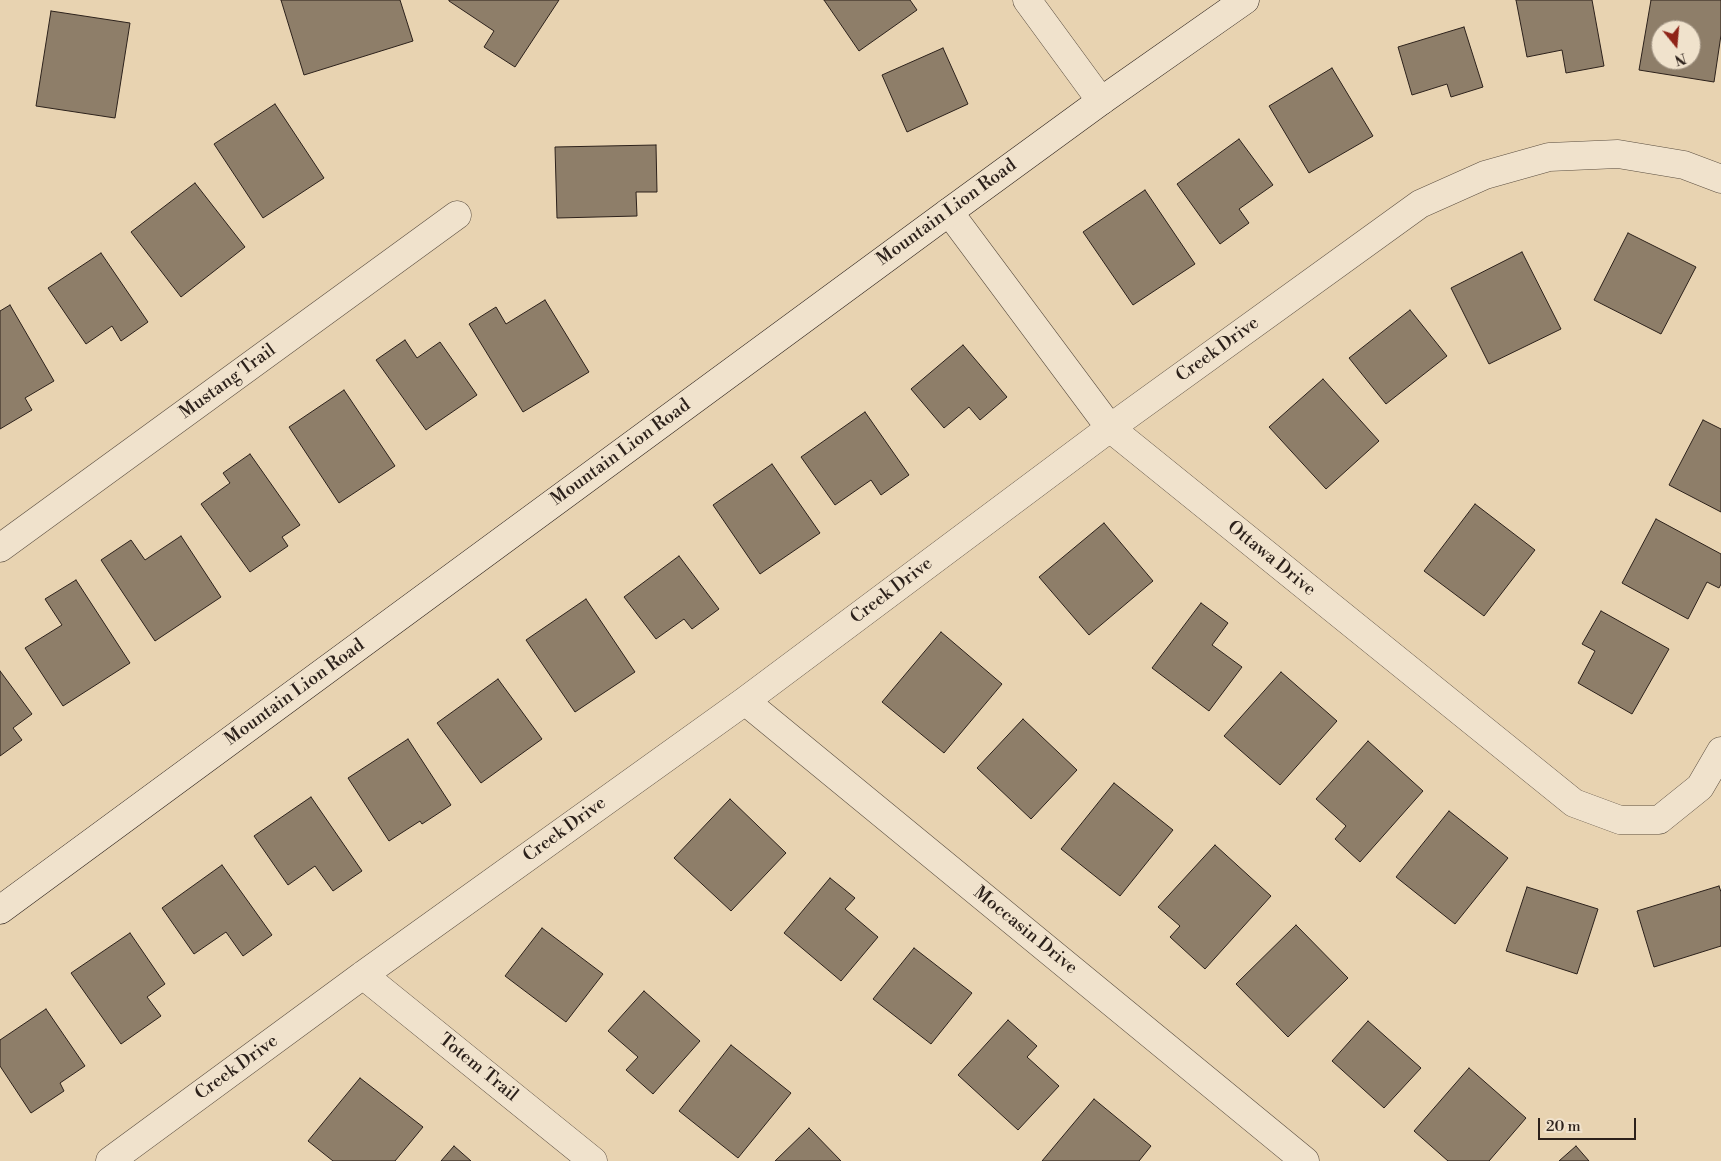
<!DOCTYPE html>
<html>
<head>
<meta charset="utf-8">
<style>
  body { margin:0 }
  #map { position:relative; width:1721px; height:1161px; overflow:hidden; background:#e8d3b1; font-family:"Libre Bodoni",serif }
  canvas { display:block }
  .north { position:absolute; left:1651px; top:20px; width:50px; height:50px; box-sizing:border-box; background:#f0e2cc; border:1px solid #a29585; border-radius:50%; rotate:163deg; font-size:14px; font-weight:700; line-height:20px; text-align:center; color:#2c211b }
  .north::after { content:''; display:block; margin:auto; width:18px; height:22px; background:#8f2418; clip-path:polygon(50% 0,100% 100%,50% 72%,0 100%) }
  .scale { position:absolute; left:1538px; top:1118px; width:98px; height:22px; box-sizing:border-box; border:2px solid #2c211b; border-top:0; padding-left:6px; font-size:15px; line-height:18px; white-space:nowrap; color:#2c211b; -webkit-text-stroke:4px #f0e2cc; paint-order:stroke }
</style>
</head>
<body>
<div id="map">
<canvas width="1721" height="1161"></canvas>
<div class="north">N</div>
<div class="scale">20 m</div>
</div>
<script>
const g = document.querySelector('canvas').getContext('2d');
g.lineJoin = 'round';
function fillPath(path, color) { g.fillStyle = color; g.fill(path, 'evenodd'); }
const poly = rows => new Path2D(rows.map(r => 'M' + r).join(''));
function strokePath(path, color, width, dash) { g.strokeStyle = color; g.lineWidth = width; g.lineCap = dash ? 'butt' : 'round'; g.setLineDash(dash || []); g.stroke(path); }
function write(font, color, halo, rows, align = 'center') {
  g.font = font + ' "Libre Bodoni",serif'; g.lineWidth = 4; g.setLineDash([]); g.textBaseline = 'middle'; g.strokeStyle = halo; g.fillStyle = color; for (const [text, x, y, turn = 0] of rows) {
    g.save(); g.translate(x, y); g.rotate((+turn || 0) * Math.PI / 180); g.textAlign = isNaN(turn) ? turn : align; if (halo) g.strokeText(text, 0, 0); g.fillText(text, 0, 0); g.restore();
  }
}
const building = poly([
  [281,0,400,0,413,41,304,75,281,0],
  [449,0,559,0,515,67,484,47,494,31,449,1,449,0],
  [824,0,910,0,917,10,859,51,824,0],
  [1516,0,1592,0,1604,66,1566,73,1562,50,1527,57,1516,0],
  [1651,0,1721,0,1721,35,1714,82,1639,70,1651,0],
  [1661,30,1691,30,1691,60,1661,60,1661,30],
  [51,11,130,23,115,118,36,106,51,11],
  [1464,27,1483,87,1451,97,1447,84,1412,95,1398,47,1464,27],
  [943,48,968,104,907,132,882,75,943,48],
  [1332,68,1373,136,1309,173,1269,106,1332,68],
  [275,104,324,178,263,218,214,144,275,104],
  [1239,139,1273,185,1239,209,1249,223,1220,244,1177,184,1239,139],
  [656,145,657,192,636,192,637,216,557,218,555,147,656,145],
  [195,183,245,247,181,297,131,232,195,183],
  [1145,190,1195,264,1133,305,1083,232,1145,190],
  [1628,233,1696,267,1661,334,1594,300,1628,233],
  [1522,252,1561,329,1489,364,1451,288,1522,252],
  [101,253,148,322,121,341,112,326,86,344,48,288,101,253],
  [545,300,589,372,523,412,469,324,496,307,506,324,545,300],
  [10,305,54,381,25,398,32,410,0,429,0,311,10,305],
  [1410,310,1447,356,1386,404,1349,358,1410,310],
  [405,340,417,358,440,342,477,395,426,430,376,360,405,340],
  [963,345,1007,397,980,420,969,407,944,428,911,389,963,345],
  [1323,379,1379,441,1326,489,1269,427,1323,379],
  [344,390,395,466,339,503,289,427,344,390],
  [865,412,909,475,881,495,871,480,835,505,801,457,865,412],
  [1703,420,1721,429,1721,512,1669,485,1703,420],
  [250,454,300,525,282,537,288,546,250,572,201,504,230,483,223,473,250,454],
  [772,464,820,533,760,574,713,505,772,464],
  [1475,504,1535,550,1484,616,1424,571,1475,504],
  [1656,519,1721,554,1721,584,1719,588,1707,582,1688,619,1622,583,1656,519],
  [1104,523,1153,581,1089,635,1039,577,1104,523],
  [181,536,221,597,155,641,101,560,131,540,145,560,181,536],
  [679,556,719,609,692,629,684,619,656,639,624,597,679,556],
  [76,580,130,663,63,706,25,648,62,625,45,599,76,580],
  [586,599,635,672,575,712,526,640,586,599],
  [1201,603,1228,623,1212,645,1242,667,1209,711,1152,668,1201,603],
  [1601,611,1669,649,1632,714,1578,683,1595,651,1582,644,1601,611],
  [941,632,1002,684,944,753,882,702,941,632],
  [0,671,32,714,13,728,22,740,0,756,0,671],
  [1281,672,1337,721,1280,785,1224,736,1281,672],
  [498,679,542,739,481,783,437,723,498,679],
  [1023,719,1077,770,1031,819,977,768,1023,719],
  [408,739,451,805,422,824,420,821,389,841,348,778,408,739],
  [1368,741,1423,791,1360,862,1335,839,1346,826,1316,799,1368,741],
  [1114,783,1173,830,1120,896,1061,849,1114,783],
  [311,797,362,871,333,891,315,866,288,885,254,836,311,797],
  [730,799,786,853,731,911,674,858,730,799],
  [1449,811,1508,858,1455,924,1396,877,1449,811],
  [1215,845,1271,896,1205,969,1170,937,1180,926,1158,907,1215,845],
  [222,865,272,935,243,956,226,932,194,954,162,908,222,865],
  [830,878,855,898,845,909,878,937,841,981,784,933,830,878],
  [1719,886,1721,892,1721,946,1654,967,1637,911,1719,886],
  [1527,887,1598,909,1577,974,1506,951,1527,887],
  [1296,925,1348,978,1288,1037,1236,984,1296,925],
  [542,928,603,974,566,1022,505,976,542,928],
  [130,933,165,984,147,997,161,1016,121,1044,71,973,130,933],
  [914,948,972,993,931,1044,873,999,914,948],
  [644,991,700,1041,653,1094,626,1070,638,1057,608,1031,644,991],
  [46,1009,85,1066,60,1083,64,1091,31,1113,0,1066,0,1040,46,1009],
  [1008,1020,1037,1046,1027,1057,1059,1086,1018,1130,958,1075,1008,1020],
  [1368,1021,1421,1068,1384,1108,1332,1061,1368,1021],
  [731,1045,791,1093,738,1158,679,1111,731,1045],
  [1469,1068,1526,1118,1489,1161,1448,1161,1414,1131,1469,1068],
  [360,1078,423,1127,395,1161,333,1161,308,1141,360,1078],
  [1094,1099,1151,1146,1139,1161,1042,1161,1094,1099],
  [809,1128,841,1161,775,1161,809,1128],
  [454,1146,471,1161,441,1161,454,1146],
  [1576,1146,1589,1161,1559,1161,1576,1146]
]);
fillPath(building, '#8e7e69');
strokePath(building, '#2c211b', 1);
const street = poly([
  [1027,0,1101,101],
  [949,212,1110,428,1574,803,1620,820,1659,820,1700,787,1721,751],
  [0,548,457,215],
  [745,701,1305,1161],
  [363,975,593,1161],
  [110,1161,363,975,745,701,1110,428,1420,204,1485,175,1549,157,1618,154,1684,165,1721,179]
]);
const secondary = poly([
  [0,910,949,212,1101,101,1245,0]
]);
strokePath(street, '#5b4e40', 29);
strokePath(secondary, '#2c211b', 29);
strokePath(street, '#f0e2cc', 28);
strokePath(secondary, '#f0e2cc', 28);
write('18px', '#2c211b', '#f0e2cc', [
  ["Mountain Lion Road",947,213,-36],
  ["Creek Drive",1218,350,-36],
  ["Mustang Trail",228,382,-36],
  ["Mountain Lion Road",621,453,-36],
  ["Ottawa Drive",1271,559,39],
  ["Creek Drive",892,591,-37],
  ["Mountain Lion Road",295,693,-36],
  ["Creek Drive",565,830,-36],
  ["Moccasin Drive",1025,931,39],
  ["Creek Drive",237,1068,-36],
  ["Totem Trail",478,1068,39]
]);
</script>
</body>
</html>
